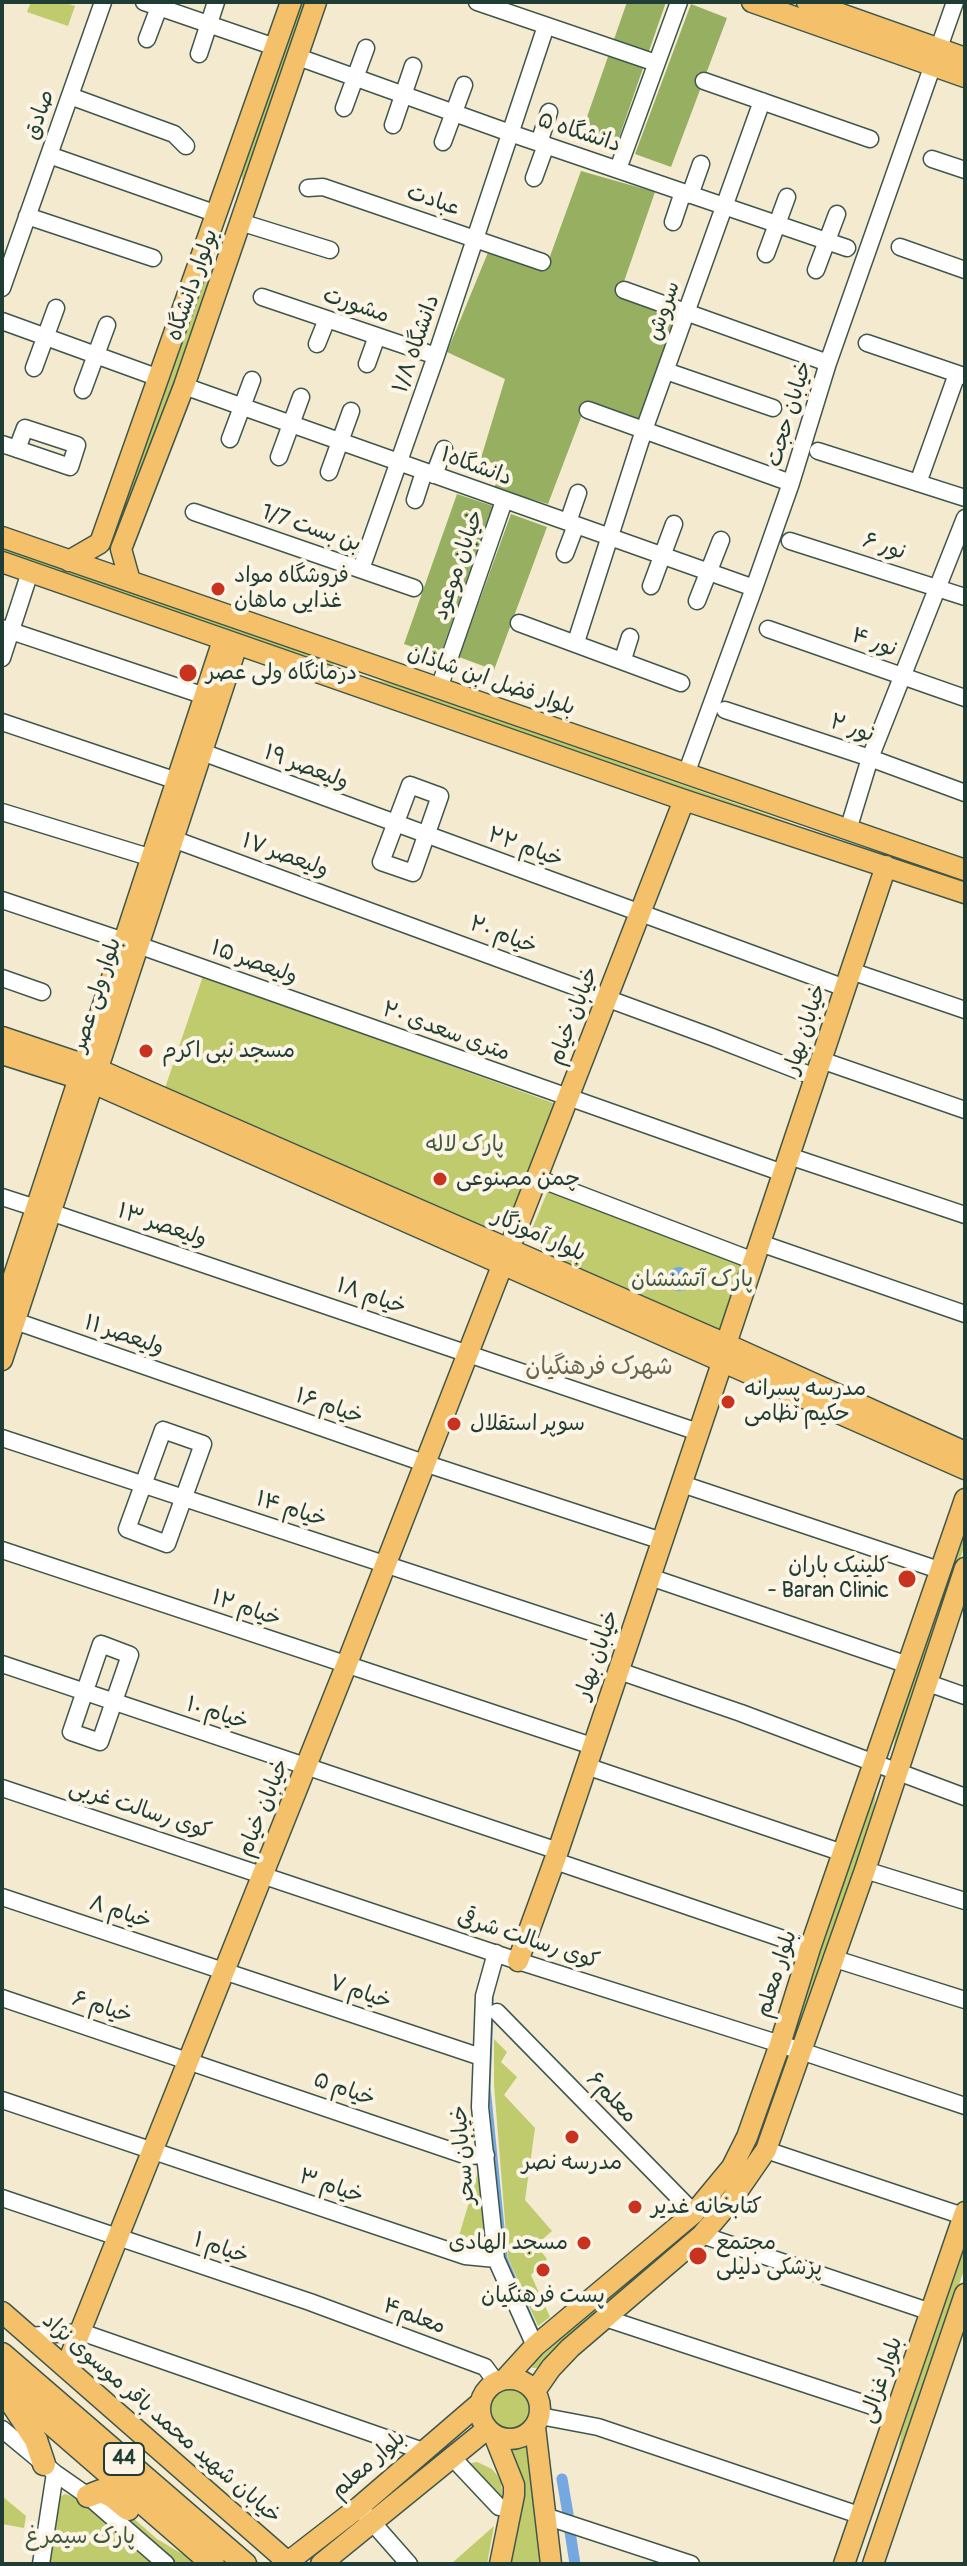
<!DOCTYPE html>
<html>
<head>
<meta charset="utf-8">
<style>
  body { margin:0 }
  #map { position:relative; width:967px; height:2566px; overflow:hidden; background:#f3ead0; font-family:Pangolin,sans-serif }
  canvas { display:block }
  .frame { position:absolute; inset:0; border:4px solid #1f3d34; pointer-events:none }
</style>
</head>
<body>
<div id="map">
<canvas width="967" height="2566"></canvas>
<div class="frame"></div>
</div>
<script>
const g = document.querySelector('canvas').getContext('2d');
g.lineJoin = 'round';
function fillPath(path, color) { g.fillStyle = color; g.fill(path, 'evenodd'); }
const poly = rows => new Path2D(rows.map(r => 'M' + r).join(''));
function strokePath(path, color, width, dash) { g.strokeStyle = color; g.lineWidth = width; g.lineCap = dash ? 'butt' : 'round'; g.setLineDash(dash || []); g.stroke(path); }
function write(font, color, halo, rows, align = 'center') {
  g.font = font + ' Pangolin,"Playpen Sans Arabic",sans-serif'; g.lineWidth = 8; g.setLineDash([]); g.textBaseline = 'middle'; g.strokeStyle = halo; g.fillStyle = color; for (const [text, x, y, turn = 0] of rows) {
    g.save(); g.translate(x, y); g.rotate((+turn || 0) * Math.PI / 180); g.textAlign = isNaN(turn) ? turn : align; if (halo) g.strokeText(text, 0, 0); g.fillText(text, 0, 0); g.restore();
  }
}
fillPath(poly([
  [31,2,62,2,75,6,68,26,27,12],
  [298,2,307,2,245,180,242,180,242,166],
  [208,262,211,278,127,517,123,517,125,504],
  [2,547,334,661,335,663,333,665,303,658,2,553],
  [367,679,393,683,791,823,770,817,762,819],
  [203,976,556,1104,515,1217,480,1228,165,1088],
  [549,1188,744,1263,723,1331,544,1256,532,1229],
  [965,1522,965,1544,892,1759,897,1723],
  [877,1784,873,1815,801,2030,796,2037,794,2029],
  [494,2039,507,2052,501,2062,517,2077,504,2095,535,2128,525,2200,552,2231,536,2245,547,2259,531,2275,550,2317,538,2326,508,2258,494,2085],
  [782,2067,785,2067,759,2147,739,2182,696,2229,537,2368,532,2368,533,2363,692,2225],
  [479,2169,485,2244,467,2250,458,2239],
  [965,2244,965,2267,901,2455,898,2458,901,2434],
  '490 2409a21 21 0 1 1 42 0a21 21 0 1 1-42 0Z',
  [531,2443,543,2564,511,2564,522,2493,505,2449],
  [477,2462,492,2469,497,2475,501,2482,503,2500,466,2464],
  [65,2494,78,2498,155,2564,47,2564,58,2498],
  [2,2496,26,2516,24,2528,2,2524],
  [116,2503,157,2539,199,2564,178,2564,113,2508],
  [494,2526,487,2564,451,2564]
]), '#bfcb6c');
fillPath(poly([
  [627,2,666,2,614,152,579,140],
  [691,4,727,18,671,167,635,154],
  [581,171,655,192,620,293,678,313,639,428,586,404,548,504,494,488,503,468,481,458,505,379,447,352,489,250,545,270],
  [457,494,493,506,440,656,404,644],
  [511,514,547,527,494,670,459,657]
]), '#97af60');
fillPath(poly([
  '667 1279a12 12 0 1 1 24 0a12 12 0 1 1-24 0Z'
]), '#75a8e1');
strokePath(poly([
  [492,2010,492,1993],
  [492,2017,489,2087,506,2258,537,2330]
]), '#75a8e1', 3);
strokePath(poly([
  [562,2479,568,2514],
  [570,2532,575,2564]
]), '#75a8e1', 11);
const minor = poly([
  [144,2,275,47],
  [477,2,656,63],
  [147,39,161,2],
  [199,54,216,2],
  [298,57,510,133,847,248],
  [704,81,870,139],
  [70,96,174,134,186,146],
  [344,108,366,48],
  [393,125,413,66],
  [443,142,464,85],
  [539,143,549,112],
  [49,155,217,214],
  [932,159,965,170],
  [618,169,679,2],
  [534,178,546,145],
  [308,188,323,187,542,262],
  [690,195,701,164],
  [27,216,153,258],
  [240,222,330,250],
  [673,222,683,192],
  [900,247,965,270],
  [766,254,787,197],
  [816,270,837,214],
  [2,288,103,2],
  [624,290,828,363],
  [262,297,436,356],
  [2,321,159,378],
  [867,343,964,376],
  [317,344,327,319],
  [367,364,377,336],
  [34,368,56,308],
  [666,371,773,408],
  [184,386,754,588],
  [83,390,107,325],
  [588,410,791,483],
  [230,439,252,380],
  [2,444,17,449,70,467,77,445,25,428,17,449],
  [818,451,965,498],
  [279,457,301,397],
  [329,472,351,411],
  [434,475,444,449],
  [918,483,957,374],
  [415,500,424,472],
  [194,512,414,588],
  [568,522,578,493],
  [790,541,965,597],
  [565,554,576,525],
  [361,569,436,356,546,26],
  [651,586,674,524],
  [697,601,721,540],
  [519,623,681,683],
  [2,628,205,696],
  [768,629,965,698],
  [576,642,644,430,762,101],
  [2,658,30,572],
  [623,659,630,637],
  [439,688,504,501],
  [725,710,870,758,965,793],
  [2,722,177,781],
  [202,752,845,988],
  [686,774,754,588,791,483,828,363,955,2],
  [410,785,440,796,413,873,381,862,410,785],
  [2,812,152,858],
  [848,830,870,758,965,518],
  [173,839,712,1037,815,1077],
  [2,900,124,941],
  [138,945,783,1173],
  [851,971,965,1010],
  [2,978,42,992],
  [821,1060,965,1110],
  [789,1156,965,1215],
  [537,1178,754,1261],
  [2,1197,36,1208],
  [50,1212,698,1432],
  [760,1243,965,1314],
  [15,1321,424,1463,662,1541],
  [163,1430,203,1444,167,1544,127,1529,163,1430],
  [2,1438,627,1644],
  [682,1484,939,1570],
  [2,1550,592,1746],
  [650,1577,908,1665],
  [101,1644,130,1655,100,1742,71,1732,101,1644],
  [2,1664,558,1851],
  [619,1671,741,1713,965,1797],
  [928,1683,965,1696],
  [586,1766,843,1853],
  [2,1788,518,1961,780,2044,965,2106],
  [555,1861,810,1948],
  [865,1870,965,1901],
  [2,1897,481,2057],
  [496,1953,484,1996,480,2107,496,2259,535,2346],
  [832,1958,965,2000],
  [2,1998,467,2156,486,2155],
  [497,2012,694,2213],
  [2,2100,465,2256,496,2259],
  [766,2150,963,2216],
  [2,2198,310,2302,485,2367,496,2382],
  [702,2235,931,2312],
  [605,2318,896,2414],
  [29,2336,81,2332,423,2451],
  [540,2416,598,2427,859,2515],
  [2,2429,55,2473,88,2496,166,2564],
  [451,2456,499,2507],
  [365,2514,409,2564],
  [548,2517,691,2564],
  [41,2564,55,2473]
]);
const major = poly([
  [752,2,965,77],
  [807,2,965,58],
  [2,537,965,870],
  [69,561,100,543,291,2],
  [2,562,684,800,965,893],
  [130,581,121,549,184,386,316,2],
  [2,1037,97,1069,726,1344,965,1452],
  [2,1054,93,1083,965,1469],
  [509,1249,684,800],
  [2,1312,223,640],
  [726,1344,886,866],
  [2,1360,237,645],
  [518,1961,558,1851,722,1363],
  [2,2312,290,2564],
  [66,2367,346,1666,502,1266],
  '480 2409a30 30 0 1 1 60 0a30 30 0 1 1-60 0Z',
  [505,2379,535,2346,694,2213,732,2167,747,2137,780,2044,810,1948,965,1499],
  [535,2391,551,2368,570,2348,702,2235,730,2202,766,2150,865,1870,965,1568],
  [535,2427,551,2564],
  [494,2435,514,2485,514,2495,500,2564],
  [288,2562,359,2507,480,2403],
  [321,2564,487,2429],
  [844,2564,965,2212],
  [873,2564,965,2294]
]);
const highway = poly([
  [2,2354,245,2564],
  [2,2381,213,2564],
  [9,2399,36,2440,44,2464],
  [88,2496,101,2491,112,2496,128,2509]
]);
strokePath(minor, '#3f574b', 19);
strokePath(major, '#3f574b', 23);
strokePath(highway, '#3f574b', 25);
strokePath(minor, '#fff', 16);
strokePath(major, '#f4c16a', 20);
strokePath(highway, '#f4c16a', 22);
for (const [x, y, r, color] of [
  [218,589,8,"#c8321e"],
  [188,673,10,"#c8321e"],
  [146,1051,8,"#c8321e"],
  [440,1179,8,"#c8321e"],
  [728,1402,8,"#c8321e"],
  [454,1424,8,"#c8321e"],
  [907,1579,10,"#c8321e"],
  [572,2137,8,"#c8321e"],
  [635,2207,8,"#c8321e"],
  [584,2243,8,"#c8321e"],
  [698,2256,10,"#c8321e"],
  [543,2270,8,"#c8321e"]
]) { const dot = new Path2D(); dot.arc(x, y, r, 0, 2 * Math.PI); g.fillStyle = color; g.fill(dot); strokePath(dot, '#fcf5e5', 3); }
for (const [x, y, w] of [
  [124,2459,40]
]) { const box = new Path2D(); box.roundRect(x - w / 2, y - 16, w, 32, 6); g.fillStyle = '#fcf5e5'; g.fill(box); strokePath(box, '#1f3d34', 2); }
write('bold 20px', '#1f3d34', null, [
  ["44",124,2459]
]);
write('22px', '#1f3d34', '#fcf5e5', [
  ["صادق",40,115,-70],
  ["دانشگاه ۵",579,133,18],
  ["عبادت",433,201,19],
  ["بولوار دانشگاه",193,285,-71],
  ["مشورت",356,306,19],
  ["سروش",664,311,-71],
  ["دانشگاه ۱/۸",417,344,-71],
  ["خیابان حجت",790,414,-73],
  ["دانشگاه۱",476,467,20],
  ["بن بست 1/7",311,529,19],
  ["نور ۶",884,547,18],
  ["خیابان موعود",459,565,-71],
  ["نور ۴",874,643,20],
  ["بلوار فضل ابن شاذان",491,681,19],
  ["نور ۲",852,729,19],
  ["ولیعصر ۱۹",306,768,21],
  ["خیام ۲۲",525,848,20],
  ["ولیعصر ۱۷",285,856,20],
  ["خیام ۲۰",503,936,21],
  ["ولیعصر ۱۵",254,963,20],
  ["بلوار ولی عصر",97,995,-72],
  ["خیابان خیام",574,1016,-69],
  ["خیابان بهار",806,1029,-72],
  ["۲۰ متری سعدی",446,1032,20],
  ["ولیعصر ۱۳",162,1226,19],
  ["بلوار آموزگار",539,1236,24],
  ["خیام ۱۸",371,1297,19],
  ["ولیعصر ۱۱",124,1336,19],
  ["خیام ۱۶",329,1407,19],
  ["خیام ۱۴",291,1510,18],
  ["خیام ۱۲",246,1609,19],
  ["خیابان بهار",598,1655,-71],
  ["خیام ۱۰",217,1714,18],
  ["خیابان خیام",264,1808,-68],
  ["کوی رسالت غربی",140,1810,18],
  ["خیام ۸",120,1913,18],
  ["کوی رسالت شرقی",528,1940,18],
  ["بلوار معلم",777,1974,-72],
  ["خیام ۷",360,1993,19],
  ["خیام ۶",102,2008,18],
  ["خیام ۵",344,2090,19],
  ["معلم۶",611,2098,46],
  ["خیابان سحر",464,2155,-95],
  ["خیام ۳",331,2187,19],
  ["خیام ۱",221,2249,19],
  ["معلم۴",414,2317,21],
  ["بلوار غزالی",882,2380,-71],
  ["خیابان شهید محمد باقر موسوی نژاد",161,2419,41],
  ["بلوار معلم",369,2465,-41]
]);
write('22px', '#1f3d34', '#fcf5e5', [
  ["فروشگاه مواد",234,576],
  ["غذایی ماهان",234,601],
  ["درمانگاه ولی عصر",206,673],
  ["مسجد نبی اکرم",162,1051],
  ["چمن مصنوعی",456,1179],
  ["مدرسه پسرانه",744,1389],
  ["حکیم نظامی",744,1414],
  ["سوپر استقلال",470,1424],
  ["کلینیک باران",889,1566,"right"],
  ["- Baran Clinic",889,1591,"right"],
  ["مدرسه نصر",572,2163,"center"],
  ["کتابخانه غدیر",651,2207],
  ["مسجد الهادی",568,2243,"right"],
  ["مجتمع",716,2243],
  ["پزشکی دلیلی",716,2268],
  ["پست فرهنگیان",543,2296,"center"]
], 'left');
write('22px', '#3f593f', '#fcf5e5', [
  ["پارک لاله",465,1145],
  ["پارک آتشنشان",692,1280],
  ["پارک سیمرغ",80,2537]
]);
write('24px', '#666652', '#fcf5e5', [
  ["شهرک فرهنگیان",599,1368]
]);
</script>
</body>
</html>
